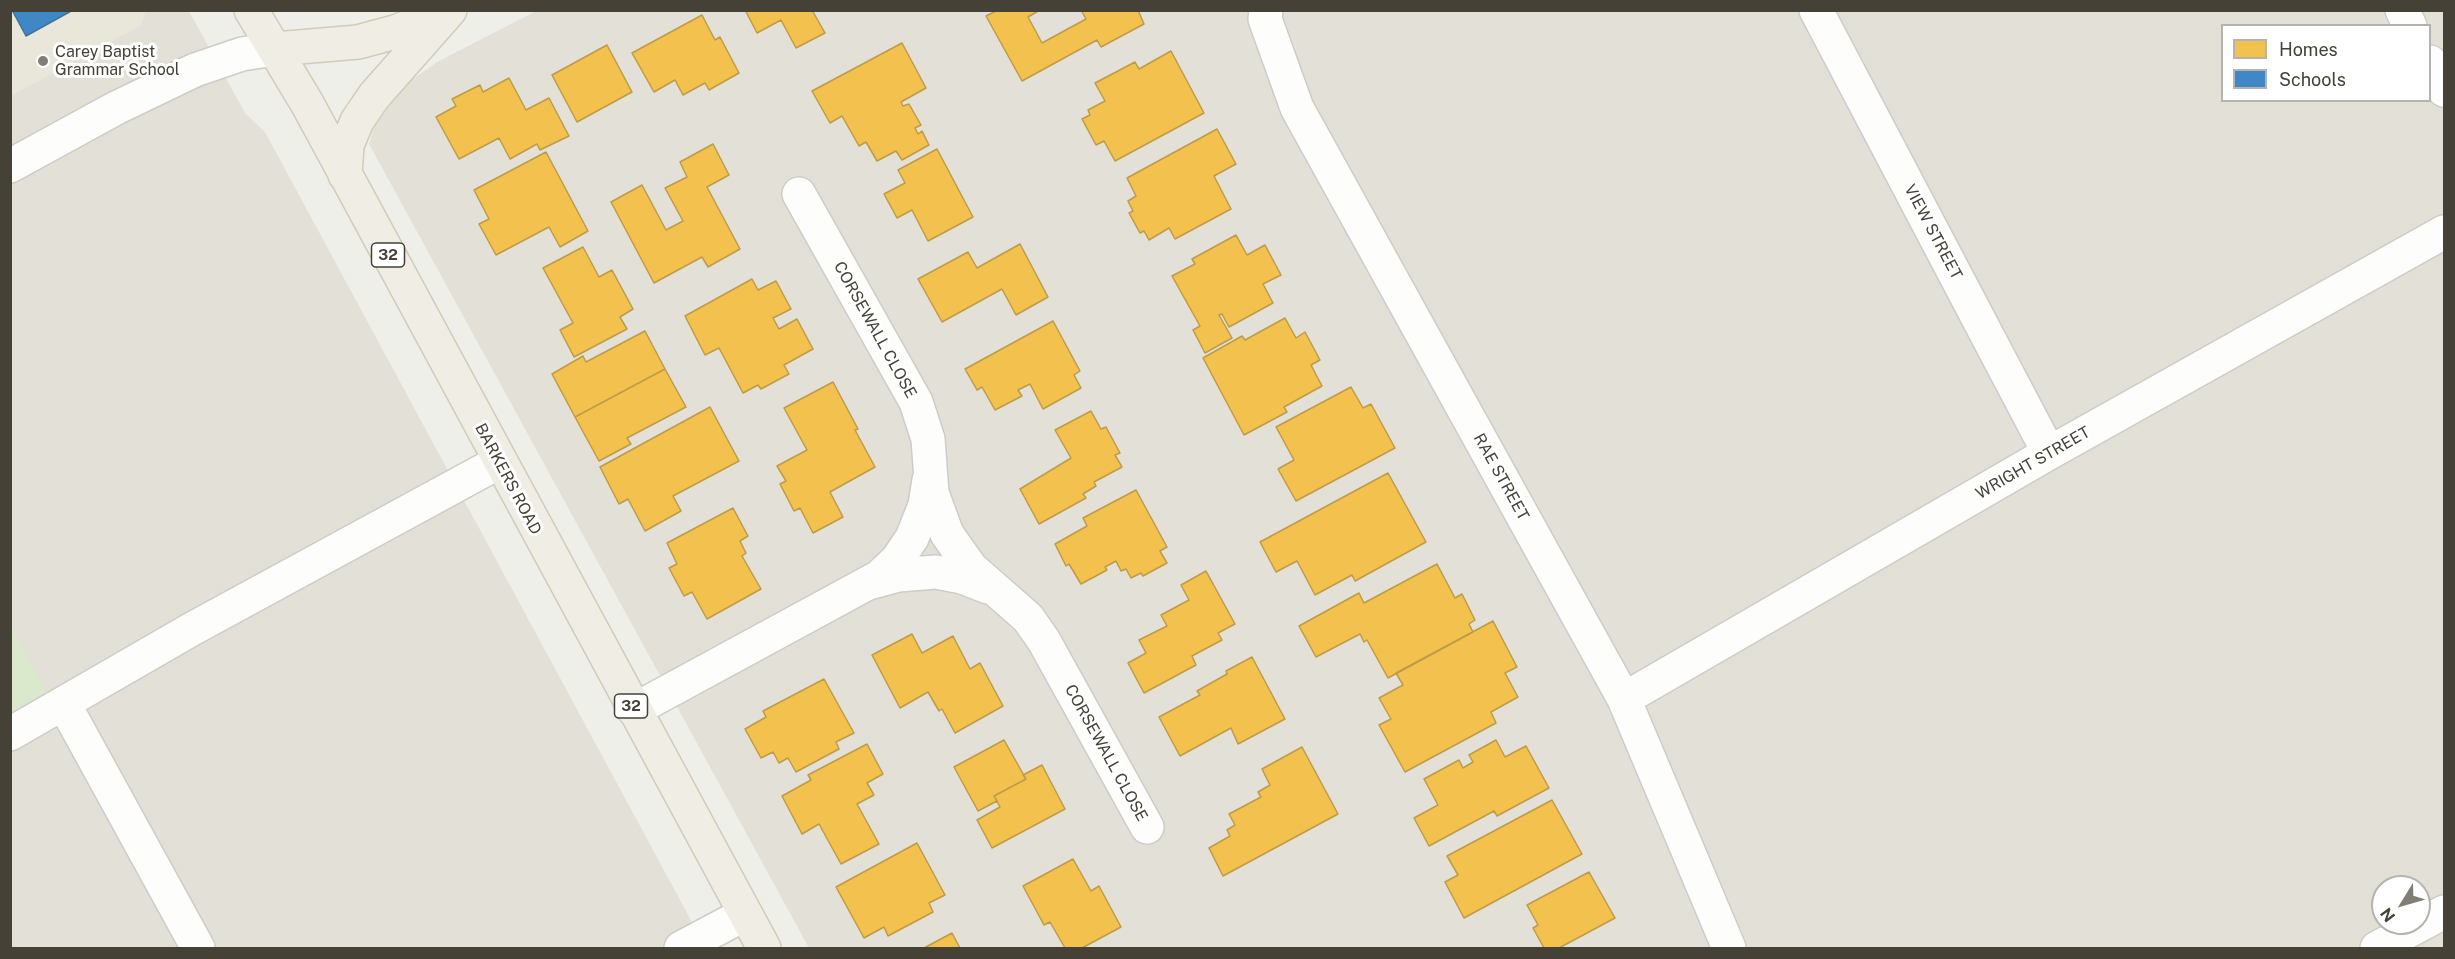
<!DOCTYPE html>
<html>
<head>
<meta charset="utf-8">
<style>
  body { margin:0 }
  #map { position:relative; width:2455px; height:959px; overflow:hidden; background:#efefea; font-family:"Public Sans",sans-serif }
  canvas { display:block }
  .frame { position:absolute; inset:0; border:12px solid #454136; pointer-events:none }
  .legend { position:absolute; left:2221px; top:24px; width:210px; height:78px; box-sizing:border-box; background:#fff; border:2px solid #b5b3af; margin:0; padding:8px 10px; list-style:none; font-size:18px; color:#454136 }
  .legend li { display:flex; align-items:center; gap:12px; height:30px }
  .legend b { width:30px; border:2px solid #b5b3af }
  .north { position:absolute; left:2371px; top:875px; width:60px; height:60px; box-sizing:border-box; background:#fff; border:2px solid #b5b3af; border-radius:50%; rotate:233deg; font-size:16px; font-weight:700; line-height:24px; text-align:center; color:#454136 }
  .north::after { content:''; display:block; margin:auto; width:21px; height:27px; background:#807e75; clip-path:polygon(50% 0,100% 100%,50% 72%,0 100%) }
</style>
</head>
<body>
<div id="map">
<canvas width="2455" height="959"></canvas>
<div class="frame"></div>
<ul class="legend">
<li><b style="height:16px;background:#f2c14e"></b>Homes</li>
<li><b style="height:16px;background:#3f88c5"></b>Schools</li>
</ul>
<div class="north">N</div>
</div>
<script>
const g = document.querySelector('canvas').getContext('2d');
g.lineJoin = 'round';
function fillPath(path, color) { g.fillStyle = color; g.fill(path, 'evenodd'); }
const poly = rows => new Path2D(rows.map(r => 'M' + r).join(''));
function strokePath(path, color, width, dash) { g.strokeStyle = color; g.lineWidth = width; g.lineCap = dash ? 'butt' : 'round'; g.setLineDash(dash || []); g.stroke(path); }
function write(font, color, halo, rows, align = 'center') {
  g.font = font + ' "Public Sans",sans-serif'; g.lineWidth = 6; g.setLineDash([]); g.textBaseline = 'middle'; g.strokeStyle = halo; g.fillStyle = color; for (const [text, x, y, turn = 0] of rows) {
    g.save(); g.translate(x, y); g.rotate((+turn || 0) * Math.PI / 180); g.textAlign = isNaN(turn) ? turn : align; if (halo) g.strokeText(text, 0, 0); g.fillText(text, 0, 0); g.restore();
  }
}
fillPath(poly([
  [10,11,189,11,245,113,265,132,706,948,11,948],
  [536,11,2444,11,2444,948,809,948,369,144,382,101,437,62],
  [2222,26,2430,26,2430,100,2222,100],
  [2383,887,2419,887,2419,923,2383,923]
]), '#e3e1d7');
fillPath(poly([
  [11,11,146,11,141,25,11,96]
]), '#e9e7da');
fillPath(poly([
  [10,626,50,699,10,720]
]), '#dae9cb');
const homes = poly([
  [745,10,812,10,825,33,796,48,781,20,757,33,745,10],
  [998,10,1040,10,1028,17,1042,43,1086,19,1081,10,1138,10,1144,24,1101,47,1097,40,1022,81,986,16,998,10],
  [702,15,715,40,720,37,739,73,709,90,705,83,683,95,675,80,654,92,632,53,702,15],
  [902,43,926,88,901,102,903,106,909,104,921,125,915,128,918,134,922,131,929,145,902,160,896,151,877,161,866,142,859,146,842,116,830,123,812,91,902,43],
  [607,45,632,92,577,122,552,75,607,45],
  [1171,51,1204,113,1115,161,1104,141,1096,145,1082,119,1090,115,1088,110,1105,101,1095,83,1135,62,1139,69,1171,51],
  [509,78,526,110,549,98,569,136,540,150,537,144,510,159,499,138,459,159,436,117,456,106,452,99,480,85,483,92,509,78],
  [1217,129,1236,164,1214,176,1231,209,1175,239,1169,228,1149,240,1144,231,1140,233,1129,213,1133,211,1128,201,1136,196,1127,178,1217,129],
  [713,144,729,175,707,187,740,249,708,267,702,257,654,283,611,202,642,185,666,230,683,221,665,188,687,177,680,162,713,144],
  [937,149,973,217,928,241,912,210,897,218,884,194,905,183,898,170,937,149],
  [546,152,588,231,560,247,549,227,496,255,479,224,489,219,474,190,546,152],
  [1236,235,1247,255,1265,245,1281,275,1263,284,1273,303,1229,327,1222,314,1219,315,1232,338,1205,353,1193,330,1200,326,1172,276,1195,264,1192,259,1236,235],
  [1020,244,1048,297,1016,315,1002,289,942,322,918,279,968,252,977,268,1020,244],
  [583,247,599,277,612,270,633,309,620,317,627,329,574,357,560,330,573,323,543,268,583,247],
  [752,279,758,290,776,281,791,309,773,318,779,329,797,319,813,349,784,365,789,374,761,389,758,385,743,393,719,348,705,355,685,316,752,279],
  [1285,318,1296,338,1305,332,1320,360,1311,365,1322,386,1284,407,1287,412,1244,435,1203,358,1242,336,1245,340,1285,318],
  [1053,321,1080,371,1074,375,1081,388,1043,409,1030,384,1018,390,1022,396,995,410,982,387,977,390,965,369,1053,321],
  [645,331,665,369,575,417,552,374,583,356,586,362,645,331],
  [665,369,686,407,627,438,631,444,599,461,575,417,665,369],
  [833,382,858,429,855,430,875,467,830,492,843,517,813,533,800,508,794,511,780,484,786,481,777,466,807,450,784,408,833,382],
  [1351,387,1363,408,1371,404,1395,448,1296,501,1278,469,1294,460,1276,427,1351,387],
  [710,407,739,461,673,496,681,511,645,531,628,499,619,504,600,467,710,407],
  [1091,411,1101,429,1106,427,1120,453,1115,455,1122,467,1094,482,1096,486,1083,494,1086,498,1039,524,1020,489,1071,458,1055,430,1091,411],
  [1388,473,1426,542,1355,581,1352,575,1315,595,1297,561,1276,572,1260,542,1388,473],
  [1136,490,1167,547,1160,551,1167,563,1143,576,1141,573,1131,578,1126,569,1121,571,1116,561,1105,567,1107,570,1081,584,1069,564,1066,566,1055,544,1087,526,1083,518,1136,490],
  [733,508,748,536,740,541,746,553,742,556,761,589,707,619,692,592,684,596,669,568,677,564,667,543,733,508],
  [1437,564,1455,598,1462,594,1475,620,1469,624,1473,632,1388,678,1367,640,1364,642,1360,634,1316,657,1299,626,1359,593,1364,603,1437,564],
  [1206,571,1235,624,1218,633,1222,640,1192,656,1196,665,1144,693,1128,663,1146,653,1139,640,1167,626,1161,615,1189,600,1181,585,1206,571],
  [1493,621,1517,667,1505,673,1518,697,1491,712,1496,723,1405,772,1379,725,1391,719,1379,698,1403,685,1396,673,1493,621],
  [912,634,922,653,953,636,970,669,980,663,1003,706,955,733,942,709,939,711,928,692,900,708,872,655,912,634],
  [1252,657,1285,719,1238,744,1231,728,1180,756,1159,717,1200,695,1197,691,1227,674,1226,671,1252,657],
  [824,679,854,733,836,742,839,749,796,772,788,758,779,763,773,752,761,758,745,729,766,717,763,711,824,679],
  [1004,740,1026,779,994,796,997,801,978,811,954,767,1004,740],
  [1496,740,1505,757,1526,746,1549,788,1497,816,1494,811,1429,846,1414,818,1438,805,1424,779,1459,760,1463,768,1473,762,1469,755,1496,740],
  [867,744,883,774,867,783,874,795,857,804,879,844,841,864,819,824,802,834,782,796,811,780,808,775,867,744],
  [1302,747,1338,814,1223,876,1209,848,1230,836,1227,830,1235,825,1229,814,1261,797,1258,792,1270,785,1262,769,1302,747],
  [1042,765,1065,809,992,848,977,820,1000,807,994,796,1026,779,1023,775,1042,765],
  [1552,800,1582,854,1464,918,1445,882,1458,875,1447,856,1552,800],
  [917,843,945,895,929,903,933,912,888,936,884,927,864,938,836,887,917,843],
  [1073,859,1091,891,1099,886,1121,927,1082,948,1065,948,1050,922,1044,925,1023,886,1073,859],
  [1589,872,1615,918,1559,948,1544,948,1533,928,1538,925,1527,905,1589,872],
  [952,933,960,948,924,948,952,933]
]);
fillPath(homes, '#f2c14e');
strokePath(homes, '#be9b47', 1.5);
const schools = poly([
  [12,10,73,10,26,36,12,10]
]);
fillPath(schools, '#3f88c5');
strokePath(schools, '#41739a', 1.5);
const minor = poly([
  [1266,10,1265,19,1297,108,1624,699,1729,948],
  [1816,10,2049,453],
  [2402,10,2410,26],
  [2430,62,2444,90],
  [10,166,116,108,195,70,242,54,275,49],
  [799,194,916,402,928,439,932,493,947,534,971,568,1028,618,1044,641,1147,827],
  [872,582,898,575,936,572,962,577,988,587],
  [1624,699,2049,453,2444,232],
  [64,704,198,948],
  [634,710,879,577,897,560,912,538,925,505,929,480],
  [10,734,192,629,499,462],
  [681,948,745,914],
  [2377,948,2444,912]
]);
const major = poly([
  [251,10,308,105,764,948],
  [275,49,358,42,395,32,445,13],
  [345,175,347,145,357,121,374,96,450,10]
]);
strokePath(minor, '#cdccc7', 36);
strokePath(major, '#d1ccb8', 36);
strokePath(minor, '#fdfdfc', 33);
strokePath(major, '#f0eee4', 33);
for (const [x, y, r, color] of [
  [43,61,6,"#807e75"]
]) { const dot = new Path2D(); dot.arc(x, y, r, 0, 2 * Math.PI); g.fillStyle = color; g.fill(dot); strokePath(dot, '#fff', 2); }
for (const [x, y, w] of [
  [388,255,33],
  [631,706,33]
]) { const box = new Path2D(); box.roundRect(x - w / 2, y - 12, w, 24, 4.5); g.fillStyle = '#fff'; g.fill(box); strokePath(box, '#454136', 1.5); }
write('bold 15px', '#454136', null, [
  ["32",388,255],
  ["32",631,706]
]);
write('16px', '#454136', '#fff', [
  ["Carey Baptist",55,52],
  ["Grammar School",55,70]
], 'left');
write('16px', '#454136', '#fff', [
  ["VIEW STREET",1933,232,62],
  ["CORSEWALL CLOSE",875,330,61],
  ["WRIGHT STREET",2033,463,-30],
  ["RAE STREET",1501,477,61],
  ["BARKERS ROAD",508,479,62],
  ["CORSEWALL CLOSE",1106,753,61]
]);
</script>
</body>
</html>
